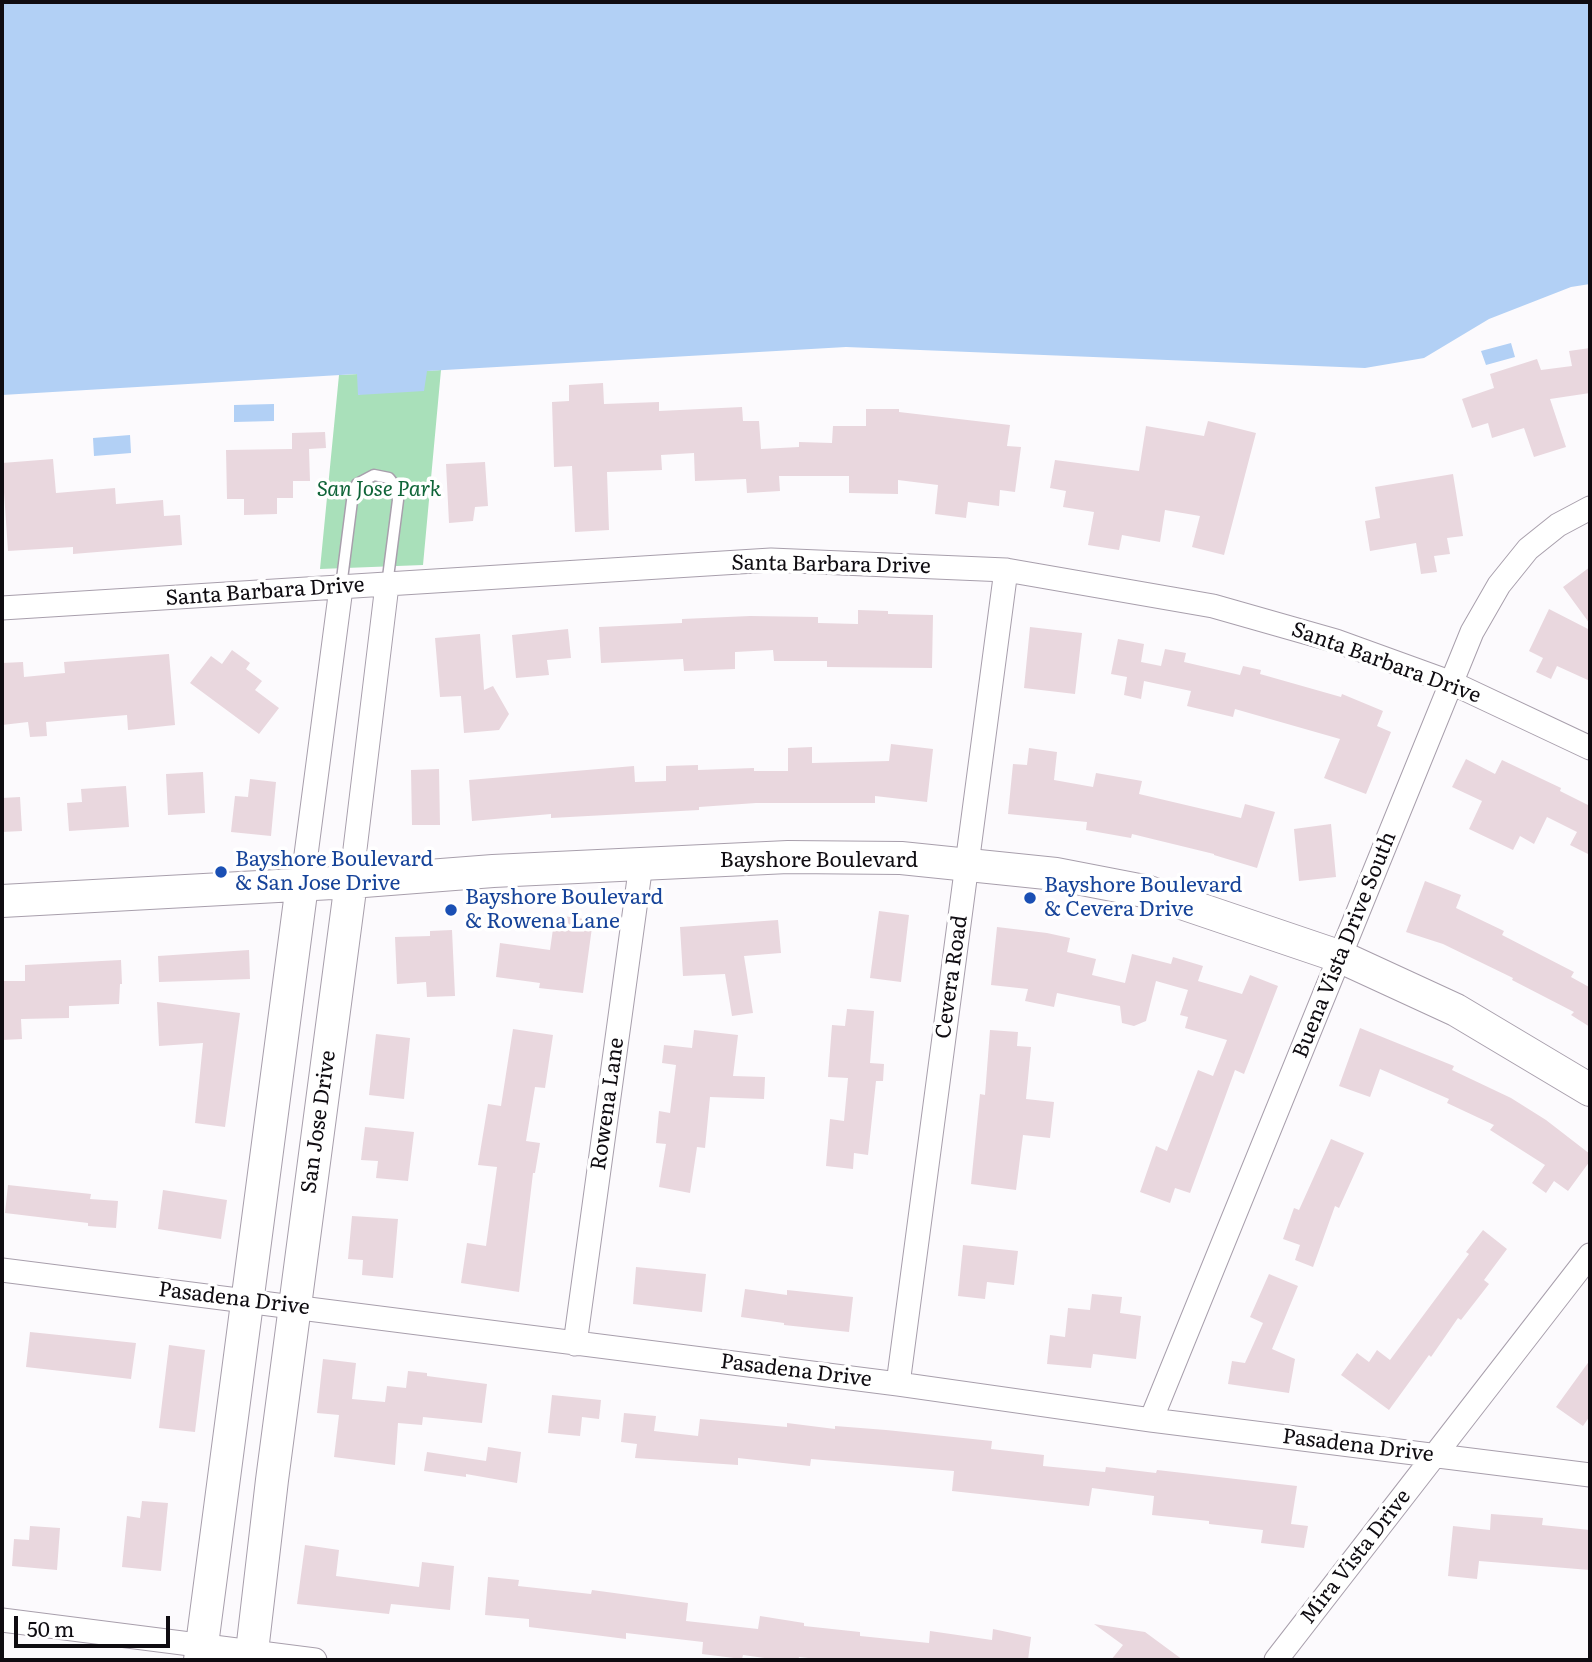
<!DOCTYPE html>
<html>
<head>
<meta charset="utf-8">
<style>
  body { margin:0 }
  #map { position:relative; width:1592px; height:1662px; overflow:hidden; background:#fcfafd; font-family:Literata,serif }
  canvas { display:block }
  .frame { position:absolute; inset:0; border:4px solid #0f0c11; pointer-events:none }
  .scale { position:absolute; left:14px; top:1616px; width:156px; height:32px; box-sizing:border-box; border:4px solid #0f0c11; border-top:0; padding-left:9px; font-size:21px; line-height:24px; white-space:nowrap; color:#0f0c11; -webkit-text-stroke:5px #fff; paint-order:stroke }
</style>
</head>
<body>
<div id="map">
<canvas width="1592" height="1662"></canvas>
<div class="frame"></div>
<div class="scale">50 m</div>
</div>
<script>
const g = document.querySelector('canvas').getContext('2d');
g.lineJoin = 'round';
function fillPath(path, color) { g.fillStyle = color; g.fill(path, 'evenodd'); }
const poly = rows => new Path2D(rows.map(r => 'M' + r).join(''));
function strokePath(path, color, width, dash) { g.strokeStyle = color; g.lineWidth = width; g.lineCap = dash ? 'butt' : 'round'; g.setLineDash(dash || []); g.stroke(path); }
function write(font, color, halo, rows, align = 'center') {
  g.font = font + ' Literata,serif'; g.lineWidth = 7; g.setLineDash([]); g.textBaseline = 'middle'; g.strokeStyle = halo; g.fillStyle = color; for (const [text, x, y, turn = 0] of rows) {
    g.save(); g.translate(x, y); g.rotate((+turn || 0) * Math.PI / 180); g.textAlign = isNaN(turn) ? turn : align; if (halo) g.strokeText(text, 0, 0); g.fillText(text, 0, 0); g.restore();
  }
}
fillPath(poly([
  [441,370,423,565,320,569,339,375,358,374,358,395,426,371]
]), '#a9e0ba');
fillPath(poly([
  [2,2,1590,2,1590,284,1571,287,1489,319,1424,358,1365,368,846,347,427,371,424,391,358,395,357,374,2,395],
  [1511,343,1515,357,1486,365,1481,351],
  [274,404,274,421,234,422,234,405],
  [130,435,131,453,94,456,93,438]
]), '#b2d0f5');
fillPath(poly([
  [1590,348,1590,393,1550,399,1566,447,1534,457,1524,428,1492,438,1488,423,1472,428,1462,399,1494,388,1490,374,1537,359,1541,370,1572,366,1569,351],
  [603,383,604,404,659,402,659,411,742,407,743,421,759,421,761,449,799,447,799,442,832,443,833,426,866,426,866,409,899,409,899,412,1010,425,1007,446,1021,447,1015,492,1000,490,999,506,968,502,966,518,935,514,938,485,898,480,898,494,849,493,849,476,779,476,780,491,747,493,746,479,695,481,694,453,661,455,662,470,607,472,609,530,575,532,572,466,554,467,552,402,569,401,569,385],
  [1208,421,1256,433,1224,555,1192,547,1200,516,1165,510,1160,542,1122,535,1119,550,1088,545,1094,512,1063,507,1066,491,1050,488,1055,460,1139,471,1146,426,1204,436],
  [325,432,326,448,309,449,310,481,293,481,293,498,277,498,277,514,244,515,244,499,227,499,226,450,292,449,292,433],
  [53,459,56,493,115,488,116,504,163,500,164,516,180,515,182,545,73,554,73,547,8,551,2,463],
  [485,462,488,506,475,507,473,521,449,523,446,464],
  [1453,474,1463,536,1447,538,1450,554,1434,556,1437,572,1421,574,1416,543,1370,551,1365,521,1380,518,1375,487],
  [1590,567,1590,624,1563,587],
  [1549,609,1590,630,1590,681,1557,666,1551,679,1536,672,1543,658,1529,651],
  [858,610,888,611,888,614,933,615,932,668,827,667,827,661,774,661,773,650,735,652,735,669,684,671,683,659,601,663,599,627,682,623,682,619,750,616,818,617,818,623,858,624],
  [1030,627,1082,633,1075,694,1024,688],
  [568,629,571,658,547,660,549,675,516,678,512,635],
  [480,634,484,690,493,686,509,714,499,730,464,733,461,696,440,697,435,638],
  [1118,639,1144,644,1141,662,1161,666,1165,649,1186,653,1184,662,1240,675,1243,666,1261,670,1260,674,1341,697,1342,694,1383,711,1377,726,1391,732,1366,794,1324,778,1340,739,1235,709,1233,717,1187,706,1191,691,1144,681,1141,699,1124,695,1127,677,1111,674],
  [232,650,250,663,246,669,262,681,255,690,279,708,259,734,190,683,211,656,222,664],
  [169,654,175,725,128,730,127,715,46,722,47,736,30,737,28,722,2,725,2,663,23,662,24,677,65,673,64,662],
  [891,744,933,749,927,802,875,796,875,803,756,803,699,807,699,810,551,818,551,814,472,821,469,780,634,766,635,782,666,781,666,766,698,765,698,770,754,768,754,771,788,771,788,748,812,747,812,763,889,761],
  [1029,748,1057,752,1054,780,1093,787,1096,773,1142,781,1139,794,1241,818,1245,804,1275,812,1257,868,1214,855,1214,854,1132,834,1131,838,1086,830,1087,822,1008,814,1013,764,1027,765],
  [1466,759,1495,774,1502,760,1561,788,1560,791,1590,806,1590,855,1570,845,1577,832,1547,817,1534,844,1520,836,1513,850,1469,829,1482,801,1452,787],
  [439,769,440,825,412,825,411,770],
  [203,772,205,813,168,815,166,774],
  [250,779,276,782,271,836,231,832,235,796,248,797],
  [126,786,129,827,69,831,67,803,82,802,81,789],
  [20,797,22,831,2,832,2,798],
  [1331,824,1336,877,1299,881,1294,829],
  [1425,881,1461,895,1456,908,1504,931,1502,935,1574,972,1571,977,1589,987,1590,985,1590,1027,1571,1015,1574,1012,1512,980,1513,978,1443,944,1406,932],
  [879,911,909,915,901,982,870,978],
  [555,915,593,920,583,993,539,988,540,983,496,977,500,943,550,950],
  [778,920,781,953,744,956,753,1013,732,1016,725,974,683,976,680,927],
  [997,927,1047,933,1070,938,1067,952,1096,959,1092,975,1125,983,1132,954,1171,964,1173,957,1203,966,1198,981,1242,994,1250,975,1278,986,1244,1074,1235,1070,1190,1193,1175,1188,1170,1203,1140,1192,1156,1146,1167,1151,1198,1070,1213,1076,1227,1040,1185,1028,1188,1017,1180,1015,1188,990,1156,981,1146,1021,1134,1026,1122,1023,1120,1006,1057,993,1054,1007,1025,1001,1028,989,991,985],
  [452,930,455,996,427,997,426,982,397,984,395,937,430,936,430,931],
  [249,950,250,979,159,982,158,956],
  [121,960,122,984,120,984,119,1004,69,1006,69,1018,21,1019,22,1039,2,1040,2,981,25,981,25,965],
  [157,1002,240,1013,225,1127,195,1123,203,1043,159,1046],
  [847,1009,874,1011,870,1063,884,1064,883,1081,876,1081,868,1155,854,1153,853,1169,826,1166,830,1119,844,1121,848,1078,828,1077,832,1025,845,1026],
  [1360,1028,1454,1066,1452,1070,1511,1098,1546,1120,1590,1154,1590,1161,1568,1191,1554,1181,1546,1193,1532,1183,1545,1165,1490,1130,1494,1125,1447,1103,1449,1099,1380,1069,1370,1097,1339,1086],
  [513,1029,553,1035,545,1088,535,1087,526,1141,540,1143,535,1173,533,1173,519,1292,461,1283,467,1243,486,1246,497,1167,478,1165,488,1104,501,1106],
  [694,1030,738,1035,733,1076,765,1077,764,1099,710,1097,705,1148,697,1147,690,1193,659,1187,666,1144,656,1143,659,1111,670,1113,676,1065,662,1063,664,1045,692,1048],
  [990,1030,1018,1032,1017,1046,1031,1047,1026,1099,1054,1102,1050,1138,1023,1135,1016,1190,971,1184,980,1094,985,1095],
  [376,1034,410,1038,404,1099,369,1095],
  [365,1127,414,1132,408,1181,376,1178,378,1161,361,1160],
  [1331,1139,1364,1153,1339,1208,1335,1206,1313,1267,1295,1260,1300,1245,1283,1239,1294,1208,1299,1210],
  [8,1185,91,1194,90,1199,118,1201,116,1228,88,1226,88,1223,5,1213],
  [163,1190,227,1200,221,1239,158,1229],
  [352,1216,398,1219,393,1278,362,1275,363,1260,348,1259],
  [1483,1230,1507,1249,1484,1280,1489,1284,1461,1320,1458,1318,1431,1357,1429,1355,1389,1410,1341,1375,1357,1353,1369,1362,1377,1350,1390,1360,1469,1254,1466,1252],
  [963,1245,1018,1251,1014,1285,987,1282,985,1299,958,1296],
  [636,1267,706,1274,702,1312,633,1304],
  [1269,1274,1298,1286,1272,1349,1295,1359,1289,1393,1228,1384,1232,1361,1245,1363,1263,1323,1250,1317],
  [745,1289,787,1295,787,1290,853,1297,849,1332,784,1325,784,1323,741,1317],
  [1092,1294,1122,1297,1120,1313,1141,1316,1136,1359,1093,1354,1091,1368,1047,1364,1050,1335,1065,1337,1068,1308,1090,1310],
  [30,1332,136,1343,131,1379,26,1367],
  [169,1345,205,1350,195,1432,159,1428],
  [323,1359,356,1363,352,1399,385,1402,387,1386,406,1388,408,1371,427,1373,427,1376,487,1384,482,1423,423,1417,422,1425,398,1423,395,1465,334,1457,339,1415,317,1413],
  [1590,1360,1590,1416,1583,1426,1556,1407],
  [552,1395,601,1400,599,1419,582,1417,580,1436,548,1433],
  [624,1413,656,1416,654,1431,698,1436,700,1419,787,1427,787,1423,835,1429,835,1426,886,1430,992,1441,991,1449,1044,1455,1043,1466,1105,1472,1106,1467,1156,1473,1157,1470,1297,1486,1291,1524,1308,1526,1304,1548,1261,1543,1263,1530,1209,1524,1209,1521,1152,1515,1154,1496,1092,1488,1089,1506,952,1491,954,1471,811,1459,810,1466,738,1458,738,1465,635,1458,637,1444,621,1442],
  [488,1447,521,1452,517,1483,466,1474,466,1477,424,1471,427,1452,486,1461],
  [142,1501,168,1503,161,1571,122,1567,127,1516,140,1518],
  [1491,1514,1543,1518,1542,1525,1590,1530,1590,1570,1479,1561,1477,1579,1448,1576,1453,1526,1490,1530],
  [30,1526,60,1528,57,1570,12,1566,14,1539,29,1540],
  [305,1545,339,1550,336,1576,419,1587,422,1562,454,1566,450,1610,391,1604,389,1614,297,1604],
  [488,1577,519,1580,518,1586,591,1594,592,1590,688,1603,686,1621,758,1629,760,1616,804,1623,804,1626,860,1632,860,1636,929,1643,930,1631,992,1640,993,1629,1031,1637,1028,1660,827,1660,799,1657,798,1660,779,1660,743,1655,742,1659,702,1654,703,1642,626,1633,626,1639,587,1634,529,1627,529,1619,485,1615],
  [1094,1624,1145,1632,1183,1660,1111,1660,1123,1645]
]), '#e9d7de');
const lane = poly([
  [341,587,353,493,357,484,374,475,389,478,396,487,398,500,387,585]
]);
const street = poly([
  [2,608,771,560,1006,570,1213,606,1336,641,1452,683,1590,748],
  [351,882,387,585],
  [302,885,341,588],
  [2,1270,898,1384,1151,1420,1590,1475],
  [575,1344,641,864],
  [898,1384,1006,570],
  [1151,1420,1472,632,1499,585,1528,549,1558,525,1590,508],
  [2,1620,315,1660],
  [1276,1660,1590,1255]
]);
const secondary = poly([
  [2,901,351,882,493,871,788,857,901,858,1056,874,1149,892,1341,957,1456,1010,1590,1090],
  [200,1660,302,885],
  [251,1660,272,1480,351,882]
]);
strokePath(lane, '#a89fac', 13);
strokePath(street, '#a89fac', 25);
strokePath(secondary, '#a89fac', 34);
strokePath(lane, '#fff', 10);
strokePath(street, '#fff', 23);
strokePath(secondary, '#fff', 32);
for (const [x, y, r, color] of [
  [221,872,7,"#1a4fb4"],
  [1030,898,7,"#1a4fb4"],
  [451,910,7,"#1a4fb4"]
]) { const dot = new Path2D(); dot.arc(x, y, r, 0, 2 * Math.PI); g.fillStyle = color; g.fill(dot); strokePath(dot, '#fff', 2.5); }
write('italic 21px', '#0f6438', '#fff', [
  ["San Jose Park",379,490]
]);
write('21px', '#0f0c11', '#fff', [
  ["Santa Barbara Drive",831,565,1],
  ["Santa Barbara Drive",265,592,-4],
  ["Santa Barbara Drive",1386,663,20],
  ["Bayshore Boulevard",819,861],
  ["Buena Vista Drive South",1345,945,-68],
  ["Cevera Road",952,977,-82],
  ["Rowena Lane",608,1104,-82],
  ["San Jose Drive",319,1122,-82],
  ["Pasadena Drive",234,1299,7],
  ["Pasadena Drive",796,1371,7],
  ["Pasadena Drive",1358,1446,7],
  ["Mira Vista Drive",1356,1557,-52]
]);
write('21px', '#164399', '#fff', [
  ["Bayshore Boulevard",235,860],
  ["& San Jose Drive",235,884],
  ["Bayshore Boulevard",1044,886],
  ["& Cevera Drive",1044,910],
  ["Bayshore Boulevard",465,898],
  ["& Rowena Lane",465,922]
], 'left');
</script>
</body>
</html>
